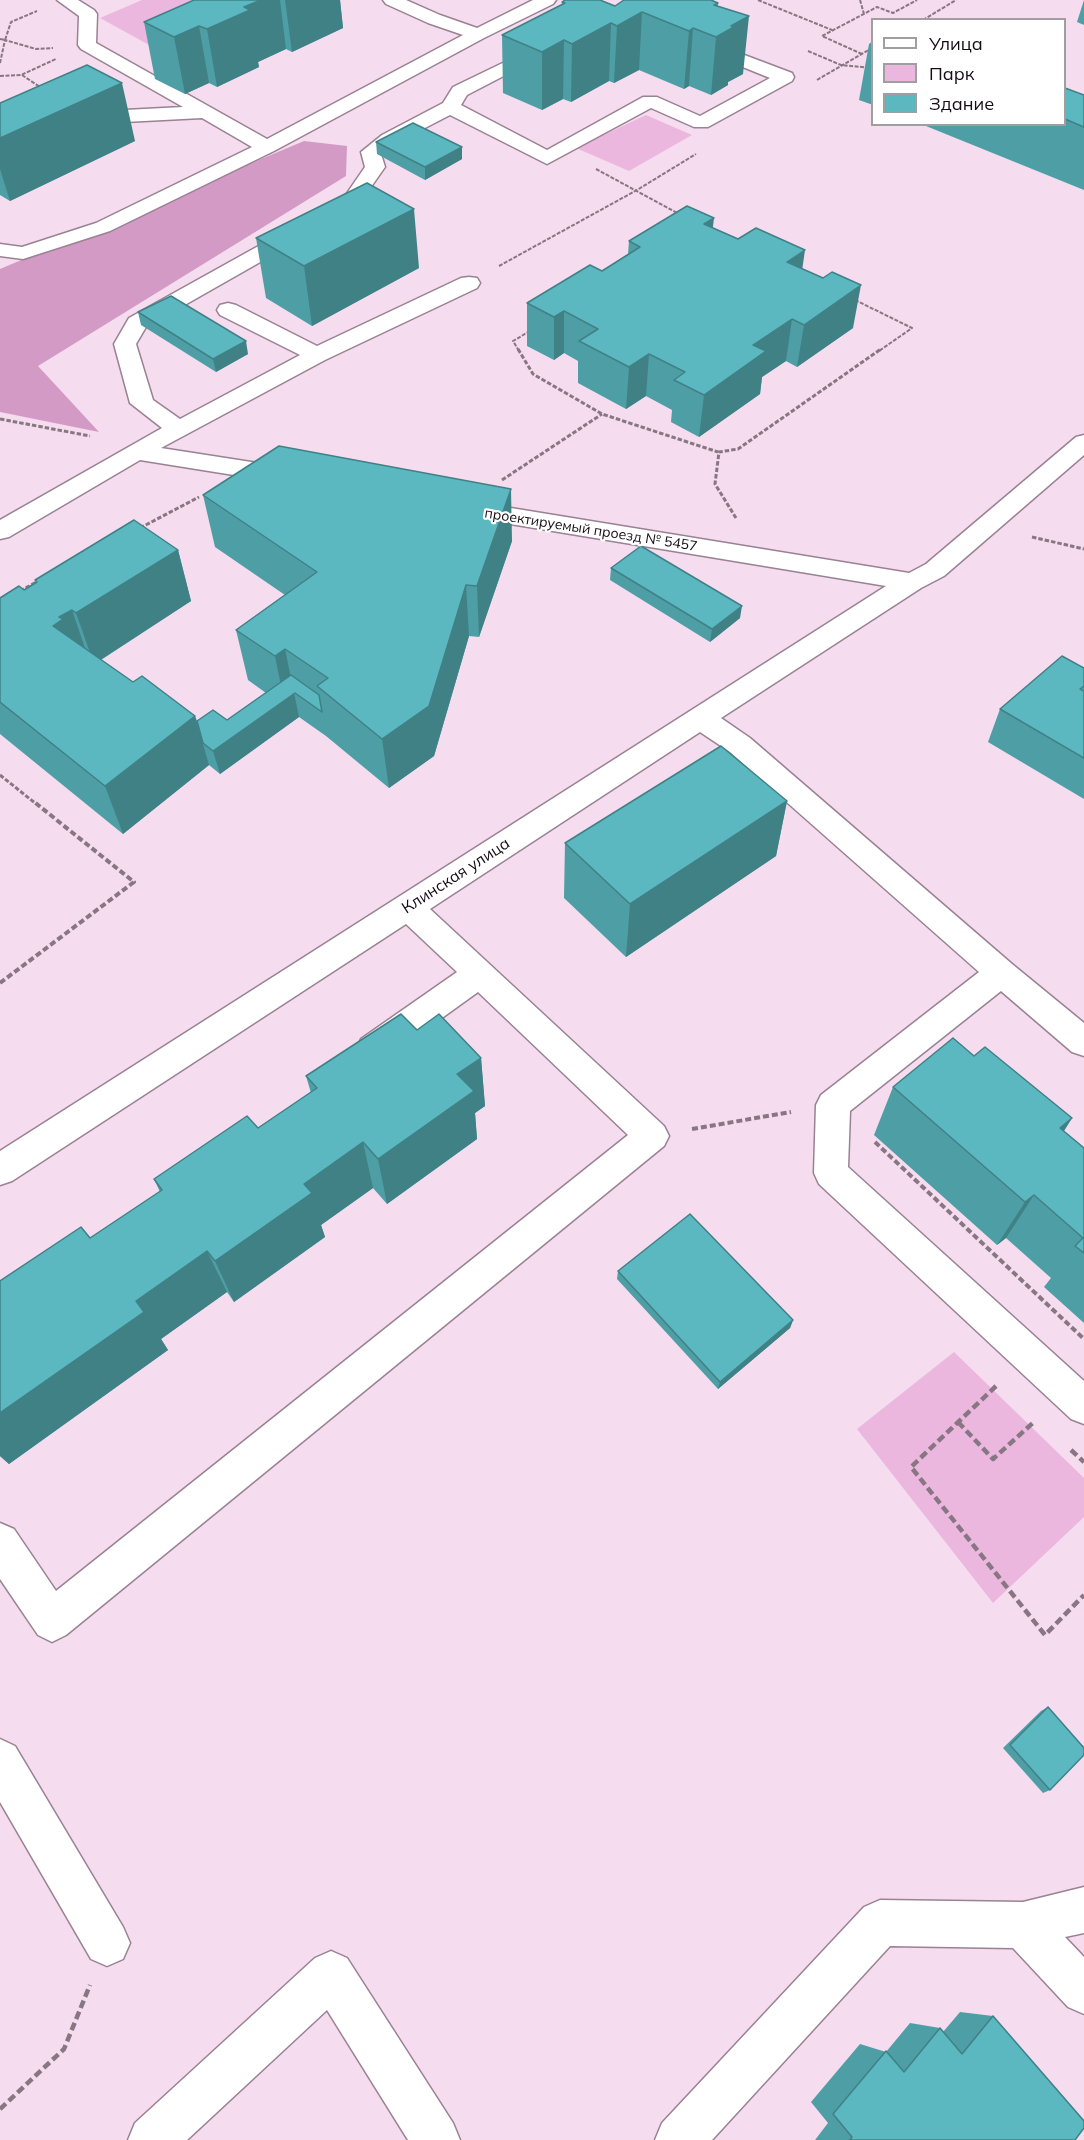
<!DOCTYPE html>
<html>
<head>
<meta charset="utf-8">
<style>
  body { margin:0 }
  #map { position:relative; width:1084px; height:2140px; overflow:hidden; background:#f5dcef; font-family:Mulish,sans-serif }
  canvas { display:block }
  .legend { position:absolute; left:871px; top:18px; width:195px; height:108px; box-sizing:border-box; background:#fff; border:2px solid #a19ea1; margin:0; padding:8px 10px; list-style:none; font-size:18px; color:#150d13 }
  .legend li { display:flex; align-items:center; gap:12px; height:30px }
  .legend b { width:30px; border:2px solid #a19ea1 }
</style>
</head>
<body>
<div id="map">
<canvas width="1084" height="2140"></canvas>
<ul class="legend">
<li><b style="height:8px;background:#fff"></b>Улица</li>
<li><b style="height:16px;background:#ecb7df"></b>Парк</li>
<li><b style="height:16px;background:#5bb8c0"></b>Здание</li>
</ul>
</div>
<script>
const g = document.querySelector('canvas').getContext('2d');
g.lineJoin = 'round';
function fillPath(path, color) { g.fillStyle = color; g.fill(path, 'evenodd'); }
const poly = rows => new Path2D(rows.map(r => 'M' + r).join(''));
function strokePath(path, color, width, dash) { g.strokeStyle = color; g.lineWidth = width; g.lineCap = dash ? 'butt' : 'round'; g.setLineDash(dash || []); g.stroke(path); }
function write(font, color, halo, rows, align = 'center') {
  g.font = font + ' Mulish,sans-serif'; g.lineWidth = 4.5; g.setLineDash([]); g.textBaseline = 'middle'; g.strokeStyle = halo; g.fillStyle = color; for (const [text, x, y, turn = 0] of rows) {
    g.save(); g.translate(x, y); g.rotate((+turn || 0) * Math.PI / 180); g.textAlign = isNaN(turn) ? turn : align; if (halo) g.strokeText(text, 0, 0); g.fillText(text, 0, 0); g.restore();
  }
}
fillPath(poly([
  [142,0,224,0,151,46,100,18],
  [646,115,692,135,629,171,576,148],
  [954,1352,1084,1478,1084,1517,993,1603,857,1429]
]), '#ecb7df');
fillPath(poly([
  [304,141,347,146,346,176,38,366,99,432,0,412,0,269]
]), '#d39ac5');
const minor = poly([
  [57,0,78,0,94,10,97,14,96,43,267,139,463,35,428,23,386,4,383,0,406,0,440,15,477,28,533,0,556,0,553,4,484,38,274,151,110,231,23,259,0,256,0,244,22,247,96,223,252,147,202,118,86,124,79,122,76,118,79,114,86,112,183,107,81,49,78,45,79,16,57,0],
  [702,39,792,73,794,77,792,81,708,127,694,127,651,108,547,164,450,115,396,143,381,154,385,167,357,207,146,327,136,344,153,400,180,419,300,355,220,315,217,310,220,305,228,303,236,305,317,346,461,278,469,277,477,278,480,283,477,288,325,360,161,448,290,468,299,471,302,476,299,481,290,484,140,460,9,537,0,539,0,520,162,428,130,403,114,344,129,318,343,199,365,167,361,152,382,135,443,103,453,87,542,44,548,45,551,49,548,53,467,95,461,105,547,150,643,97,657,97,700,116,770,78,696,48,693,44,696,40,702,39],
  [1084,435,1084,455,944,576,921,588,721,718,750,738,1012,964,1084,1023,1084,1056,1072,1052,1001,991,850,1111,848,1167,1084,1381,1084,1424,1071,1419,819,1184,814,1173,816,1105,821,1095,979,972,730,752,700,732,430,909,664,1126,669,1136,664,1146,66,1635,52,1642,38,1635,0,1579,0,1523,14,1529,56,1591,628,1135,478,992,385,1059,373,1063,361,1059,357,1049,361,1039,457,972,406,924,12,1181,0,1185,0,1151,886,586,468,517,459,515,456,509,459,503,468,501,909,573,926,564,1076,437,1084,435],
  [0,1739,15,1746,123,1927,130,1943,123,1959,107,1966,91,1959,0,1802,0,1739],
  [1084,1887,1084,1933,1065,1937,1084,1957,1084,2014,1068,2007,1013,1948,890,1946,712,2140,655,2140,662,2123,864,1907,880,1900,1023,1902,1084,1887],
  [331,1951,347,1958,453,2123,460,2140,408,2140,327,2010,187,2140,128,2140,135,2123,315,1958,331,1951]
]);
strokePath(minor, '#998293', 3);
strokePath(poly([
  [758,0,832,30],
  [860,0,864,14],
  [923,20,956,0],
  [0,39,5,40,11,22,37,11],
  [808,51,841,65,872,68],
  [862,54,822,36,877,7,893,13,917,0],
  [0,63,5,40,36,49,53,48],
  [22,75,43,89],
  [0,76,21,75,56,59],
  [817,80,872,48],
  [596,169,679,214],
  [499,266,637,190,696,154],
  [855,300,912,328,879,351],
  [519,351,513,341,530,331]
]), '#887783', 2, [4, 1.5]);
strokePath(poly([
  [518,349,533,374,602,414,718,452],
  [0,419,90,436],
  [502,480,602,414],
  [736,518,715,484,719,452,738,449,881,349],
  [140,528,199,497],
  [1032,537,1084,549],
  [20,591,40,580],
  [0,775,35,803]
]), '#887783', 3, [4.5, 2]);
strokePath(poly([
  [0,983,134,882,33,801],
  [692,1129,791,1112],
  [875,1142,1084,1339]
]), '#887783', 4, [6, 3]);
strokePath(poly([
  [996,1386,911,1467,1045,1635,1084,1595],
  [958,1422,993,1459,1035,1421],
  [1071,1450,1084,1462],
  [0,2109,64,2049,90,1985]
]), '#887783', 4.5, [8, 4]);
fillPath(minor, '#fff');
fillPath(poly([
  [194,0,340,0,343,28,292,52,286,49,258,62,259,67,217,87,209,83,185,94,155,79,144,22],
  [1084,0,1084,25,1077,22],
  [562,2,615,6,718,3,718,6,743,74,728,82,728,85,711,95,689,86,684,89,639,70,614,83,609,81,571,102,563,99,542,110,503,93,502,35,562,5],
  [873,41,873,105,859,100,869,44],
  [1065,88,1084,95,1084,190,921,124,1065,124],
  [0,103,135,141,10,201,0,195],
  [376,142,462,147,462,159,425,180,377,154],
  [713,228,802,269,853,328,797,367,786,361,762,377,760,394,699,437,671,422,672,410,646,396,626,409,578,383,578,361,564,353,554,360,527,346,527,303,602,271,628,254,629,241],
  [256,238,419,268,312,326,266,298],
  [138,312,248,354,216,372,141,325],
  [203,495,512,541,479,637,469,636,434,756,389,788,326,736,299,717,220,774,209,765,123,834,0,734,0,598,24,590,36,583,35,580,178,550,191,601,101,660,133,682,195,716,197,721,227,720,266,693,248,680,236,630,285,595,215,547],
  [611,568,740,618,710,642,610,580],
  [1084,668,1084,799,988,742,1000,709],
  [787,801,776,856,626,957,564,898,565,843],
  [417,1030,481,1058,485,1106,475,1113,477,1139,387,1204,373,1188,321,1225,325,1237,234,1302,227,1292,161,1339,168,1350,9,1464,0,1456,0,1281,90,1238,160,1192,154,1179,258,1128,311,1093,306,1076],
  [974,1056,1072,1118,1064,1131,1084,1148,1084,1323,1044,1287,1051,1278,1006,1238,997,1245,874,1135,893,1087],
  [618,1271,793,1320,790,1328,718,1389,617,1279],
  [1048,1707,1050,1790,1043,1793,1003,1748,1041,1711],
  [960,2012,993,2016,1075,2140,815,2140,828,2123,811,2102,860,2044,886,2052,910,2023,940,2028,943,2032]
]), '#4e9ea5');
fillPath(poly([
  [261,0,280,0,286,49,258,62,259,67,217,87,207,29,244,7],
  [285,0,340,0,343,28,292,52],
  [642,12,639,70,614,83,617,26],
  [749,16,743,74,728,82,728,85,711,95,716,37,731,26],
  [611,23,609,81,571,102,572,44],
  [199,26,209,83,185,94,174,37],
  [693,28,689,86,684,89,689,31],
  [564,40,563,99,542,110,542,52],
  [122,83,135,141,10,201,0,169,0,138],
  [462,147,462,159,425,180,425,167],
  [414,209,419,268,312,326,304,266],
  [714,218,709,260,704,224],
  [805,250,799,292,787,262],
  [861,285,853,328,797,367,804,325],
  [564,311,564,353,554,360,554,317],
  [792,319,786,361,762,377,760,394,699,437,704,395,753,345],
  [246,341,248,354,216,372,213,359],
  [649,354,646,396,626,409,629,367],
  [511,489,512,541,479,637,477,586],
  [178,550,191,601,94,664,76,613],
  [466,585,469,636,434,756,389,788,382,739],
  [742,606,740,618,710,642,712,629],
  [72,610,89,660,53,626,59,617],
  [285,649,299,717,220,774,213,751,284,701,275,656],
  [195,716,209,765,123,834,105,786],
  [787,801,776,856,626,957,630,904],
  [481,1058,485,1106,475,1113,477,1139,387,1204,378,1159,457,1074],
  [1072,1118,1043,1164,1060,1128],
  [363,1142,373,1188,321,1225,325,1237,234,1302,215,1261,304,1184],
  [1034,1195,1006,1238,997,1245,1025,1202],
  [207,1251,227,1292,161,1339,168,1350,9,1464,0,1456,0,1413,136,1301],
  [793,1320,790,1328,718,1389,720,1382]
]), '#408186');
const building = poly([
  [194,0,261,0,244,7,250,10,207,29,199,26,174,37,144,22,194,0],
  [565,0,600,0,615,6,624,0,711,0,718,3,714,5,749,16,731,26,734,27,716,37,693,28,689,31,642,12,617,26,611,23,572,44,564,40,542,52,502,35,565,3,562,2,565,0],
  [87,65,122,83,0,138,0,103,87,65],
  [1065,88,1084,95,1084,127,1065,119,1065,88],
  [413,123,462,147,425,167,376,142,413,123],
  [367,183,414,209,304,266,256,238,367,183],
  [687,206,714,218,704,224,738,239,756,228,805,250,787,262,823,278,832,272,861,285,804,325,792,319,753,345,766,351,704,395,674,380,685,372,649,354,629,367,579,341,598,329,564,311,554,317,527,303,590,265,602,271,640,247,629,241,687,206],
  [171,296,246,341,213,359,138,312,171,296],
  [279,446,511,489,477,586,466,585,429,706,382,739,317,686,328,678,285,649,275,656,236,630,317,572,203,495,279,446],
  [134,520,178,550,76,613,72,610,59,617,63,619,53,626,133,682,142,676,195,716,105,786,0,702,0,598,19,586,24,590,37,582,35,580,134,520],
  [641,546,742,606,712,629,611,568,641,546],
  [1062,656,1084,668,1084,686,1080,689,1084,691,1084,758,1000,709,1062,656],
  [291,675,319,695,322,712,295,693,213,751,203,743,197,721,213,710,227,720,291,675],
  [721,746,787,801,630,904,565,843,721,746],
  [401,1014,417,1030,439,1014,481,1058,457,1074,474,1091,378,1159,363,1142,304,1184,312,1193,215,1261,207,1251,136,1301,144,1312,0,1413,0,1281,81,1227,90,1238,162,1190,154,1179,247,1116,258,1128,317,1088,306,1076,401,1014],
  [953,1038,974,1056,985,1047,1072,1118,1060,1128,1084,1148,1084,1253,1075,1246,1083,1238,1034,1195,1025,1202,893,1087,953,1038],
  [690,1214,793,1320,720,1382,618,1271,690,1214],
  [1048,1707,1084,1748,1084,1755,1050,1790,1010,1745,1048,1707],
  [993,2016,1084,2121,1084,2128,1075,2140,850,2140,852,2137,833,2114,886,2051,904,2072,940,2028,962,2054,993,2016]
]);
fillPath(building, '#5bb8c0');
strokePath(building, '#408186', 1.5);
write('14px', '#150d13', '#fff', [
  ["проектируемый проезд № 5457",591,530,9]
]);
write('16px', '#150d13', '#fff', [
  ["Клинская улица",456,876,-33]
]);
</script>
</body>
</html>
